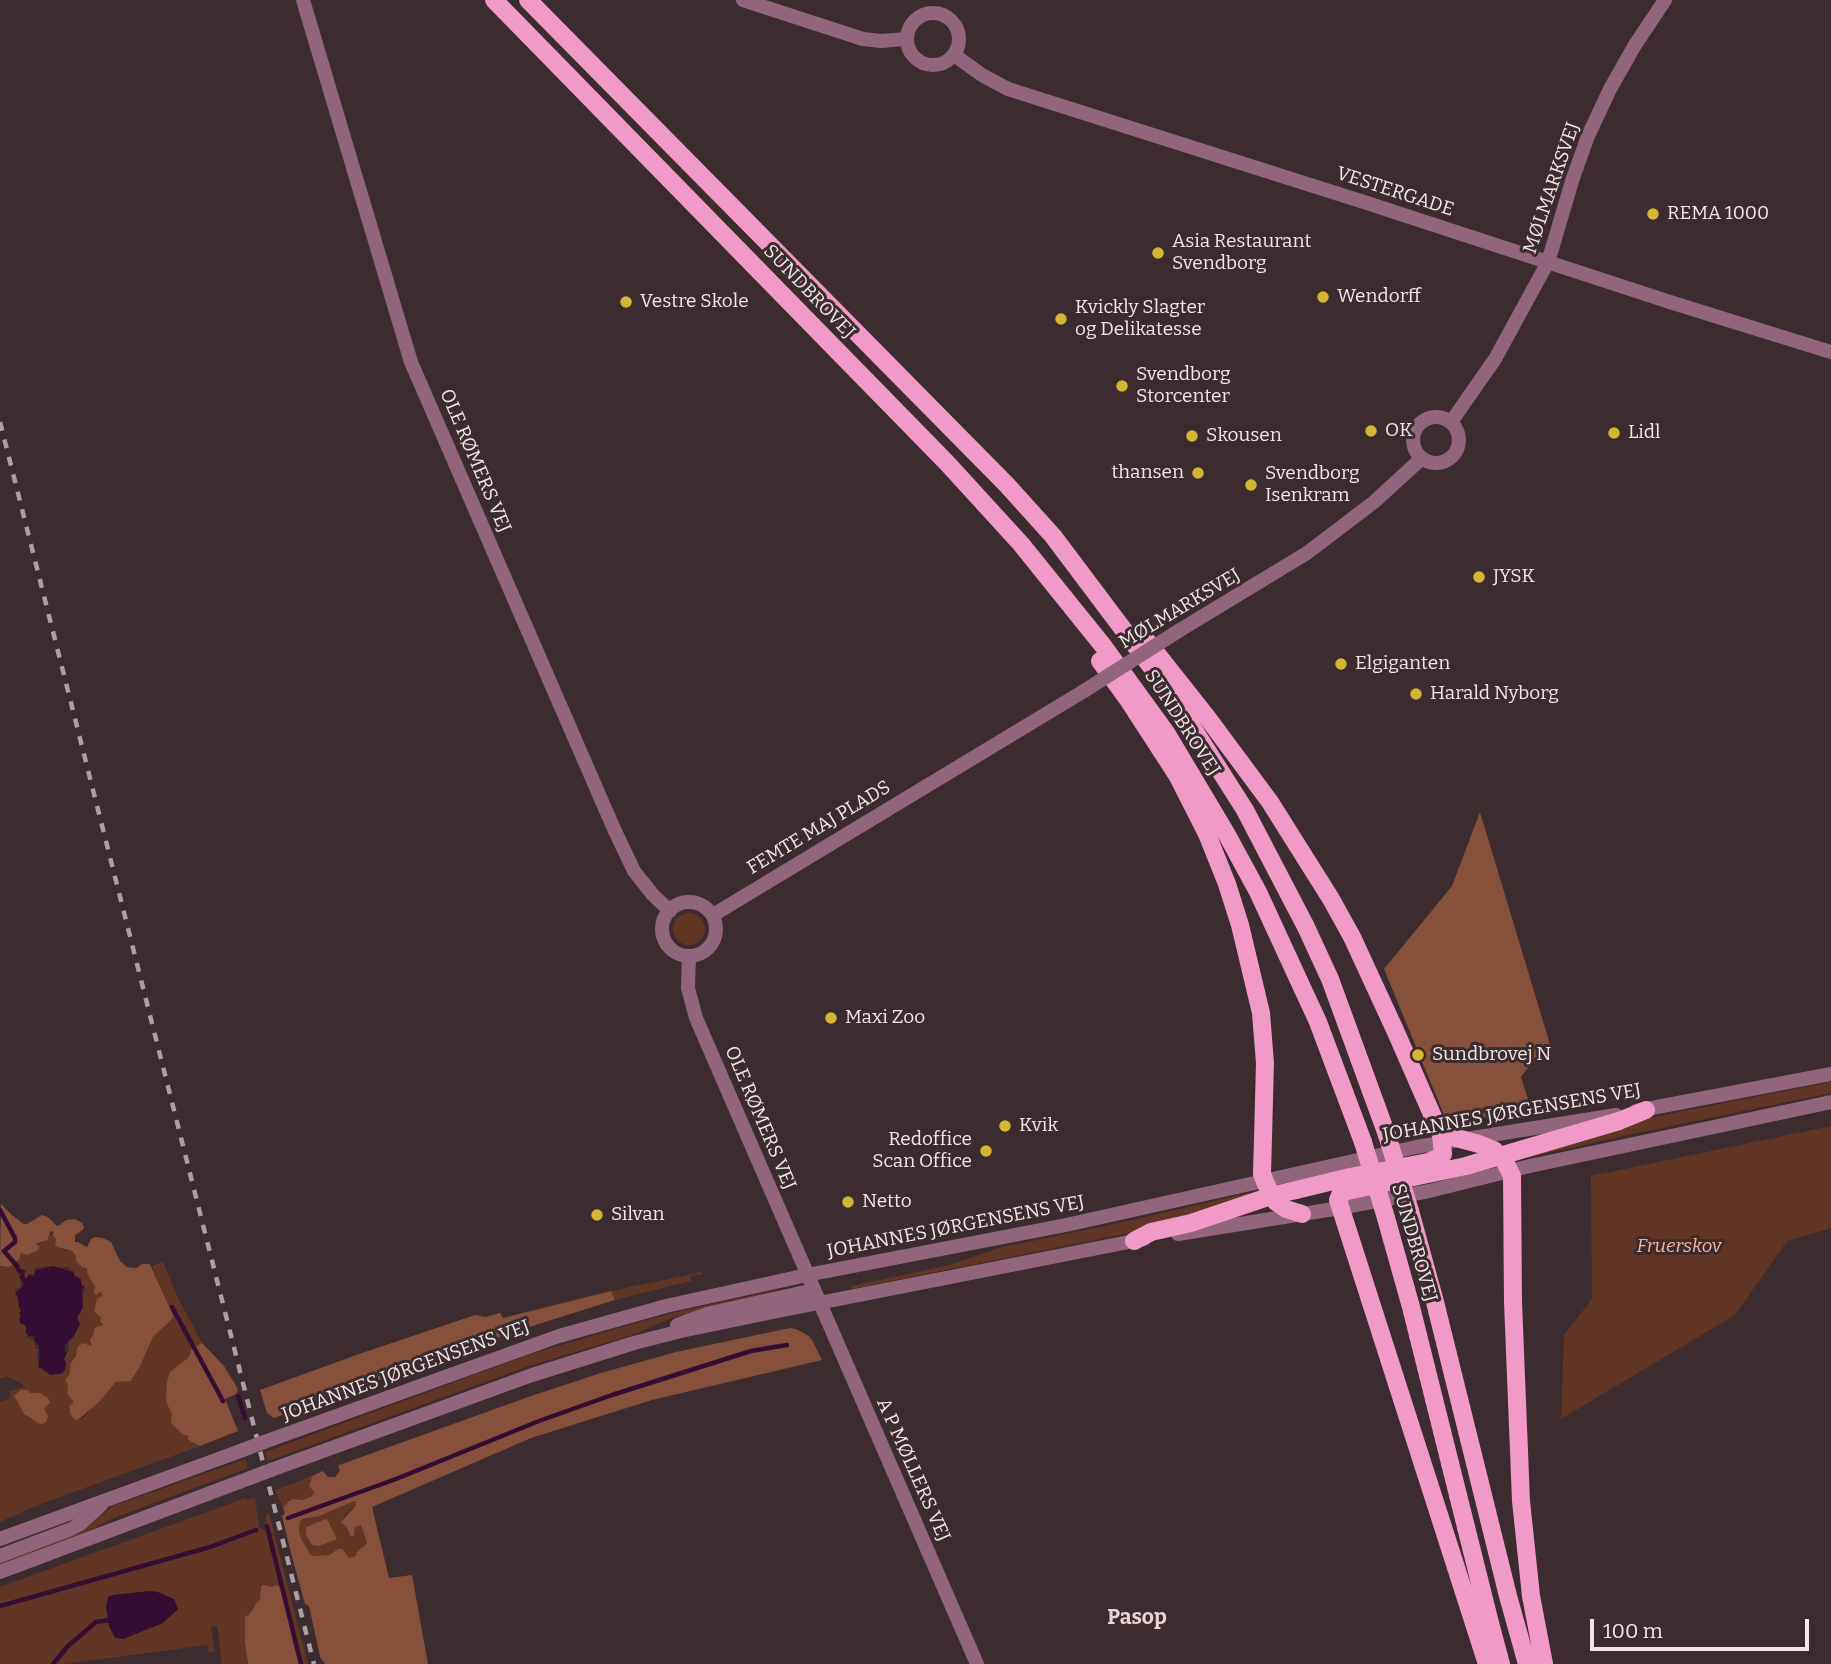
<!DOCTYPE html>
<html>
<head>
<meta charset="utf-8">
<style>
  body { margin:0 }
  #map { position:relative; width:1831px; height:1664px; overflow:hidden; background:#3c2c2f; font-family:Bitter,serif }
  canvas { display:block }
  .scale { position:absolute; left:1590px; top:1619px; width:219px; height:32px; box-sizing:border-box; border:4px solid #f1e6e8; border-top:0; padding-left:9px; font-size:21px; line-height:24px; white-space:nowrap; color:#f1e6e8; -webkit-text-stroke:5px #3c2c2f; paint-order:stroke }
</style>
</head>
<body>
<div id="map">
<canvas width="1831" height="1664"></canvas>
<div class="scale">100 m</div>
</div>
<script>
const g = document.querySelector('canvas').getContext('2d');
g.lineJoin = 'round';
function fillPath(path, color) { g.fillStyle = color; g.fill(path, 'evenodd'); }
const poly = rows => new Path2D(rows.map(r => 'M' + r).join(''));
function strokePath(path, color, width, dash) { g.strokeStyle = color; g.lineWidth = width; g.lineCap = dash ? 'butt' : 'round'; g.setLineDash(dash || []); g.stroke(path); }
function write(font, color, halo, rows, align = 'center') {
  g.font = font + ' Bitter,serif'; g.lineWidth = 6; g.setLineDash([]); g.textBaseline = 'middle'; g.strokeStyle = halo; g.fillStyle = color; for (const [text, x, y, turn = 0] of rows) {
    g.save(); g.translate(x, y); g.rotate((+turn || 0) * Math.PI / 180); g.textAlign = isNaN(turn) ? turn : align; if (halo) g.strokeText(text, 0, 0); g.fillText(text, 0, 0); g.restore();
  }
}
fillPath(poly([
  '673 929a16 16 0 1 1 32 0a16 16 0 1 1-32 0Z',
  [1831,1082,1831,1093,1651,1130,1521,1159,1648,1118],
  [1831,1126,1831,1228,1787,1241,1735,1315,1561,1419,1564,1335,1592,1299,1591,1176],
  [1248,1193,1249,1199,1134,1232,852,1289,851,1286,950,1265,998,1248,1115,1224],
  [52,1235,56,1239,55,1244,57,1247,66,1251,72,1251,87,1268,87,1271,95,1287,102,1293,102,1296,97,1299,95,1308,104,1325,99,1327,94,1333,92,1346,84,1345,76,1351,76,1356,70,1364,70,1373,66,1377,74,1402,68,1409,70,1413,79,1419,83,1418,113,1385,121,1381,131,1381,140,1366,153,1337,173,1315,152,1266,163,1262,179,1300,202,1343,191,1349,191,1353,188,1358,168,1376,167,1404,172,1414,174,1427,182,1434,189,1437,193,1444,200,1446,38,1505,0,1522,0,1402,8,1399,10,1396,9,1391,25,1387,19,1382,7,1376,0,1379,0,1266,5,1267,19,1260,21,1253,48,1240,49,1236],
  [53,1266,59,1268,66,1267,70,1268,70,1271,73,1269,73,1275,77,1277,82,1287,84,1286,84,1288,87,1291,83,1293,83,1302,77,1318,80,1324,74,1336,68,1341,69,1349,64,1359,66,1364,63,1373,50,1374,39,1368,38,1360,36,1356,38,1350,34,1348,36,1346,34,1345,36,1343,35,1339,31,1340,30,1337,26,1339,28,1332,24,1324,21,1324,20,1320,21,1310,18,1297,15,1294,16,1288,20,1289,22,1285,20,1284,20,1277,22,1274,26,1279,34,1276,35,1268],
  [29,1393,50,1403,44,1409,42,1424,28,1418,15,1400],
  [702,1272,702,1274,690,1276,691,1281,615,1300,611,1291],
  [777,1290,778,1294,674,1317,632,1335,529,1366,268,1461,265,1452,531,1354,615,1329,676,1312],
  [246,1459,248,1468,111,1519,83,1534,0,1565,0,1560,88,1526,113,1506],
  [312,1476,309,1482,314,1492,312,1496,303,1500,288,1502,283,1508,275,1490],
  [255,1497,259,1527,265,1531,266,1513,269,1514,308,1664,300,1664,289,1616,289,1611,272,1587,266,1587,260,1600,252,1608,249,1615,245,1616,245,1643,248,1664,222,1664,217,1626,211,1627,215,1652,209,1653,207,1645,65,1664,0,1664,0,1587,246,1498,247,1500],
  [150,1591,178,1609,163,1622,123,1639,109,1626,113,1595],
  [355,1501,356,1504,344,1516,343,1525,347,1528,348,1534,354,1536,355,1526,361,1525,367,1543,365,1545,356,1556,349,1558,334,1551,329,1555,313,1556,310,1554,301,1538,299,1530,300,1522,303,1520,332,1511]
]), '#623624');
fillPath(poly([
  [1480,812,1552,1051,1536,1057,1521,1077,1530,1106,1458,1124,1444,1115,1384,969,1452,886],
  [1,1204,13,1216,24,1224,27,1224,42,1215,48,1217,57,1226,60,1225,66,1220,75,1219,82,1223,84,1227,83,1230,75,1235,75,1242,78,1242,87,1247,91,1239,95,1237,103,1238,111,1242,120,1261,127,1267,136,1268,142,1264,150,1264,173,1315,172,1319,153,1337,140,1366,131,1381,116,1382,98,1403,79,1419,75,1420,70,1413,69,1406,74,1402,67,1394,68,1385,65,1380,70,1373,70,1364,76,1356,77,1348,82,1343,92,1346,90,1340,94,1333,94,1330,96,1327,103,1325,100,1321,101,1318,94,1311,97,1299,102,1296,102,1293,100,1292,96,1295,94,1293,95,1287,87,1273,87,1268,82,1267,76,1261,76,1256,72,1251,57,1247,55,1244,56,1239,52,1235,54,1233,52,1231,50,1232,48,1240,36,1244,39,1246,39,1248,37,1251,27,1255,21,1253,19,1260,9,1267,0,1266],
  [611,1291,615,1300,510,1333,274,1418,267,1413,260,1390,359,1354,475,1315,486,1317,500,1313,503,1318],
  [790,1328,796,1329,809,1336,812,1340,822,1360,652,1400,531,1438,372,1507,389,1578,412,1575,428,1664,325,1664,320,1657,309,1606,305,1604,291,1553,282,1516,285,1513,283,1508,288,1502,293,1499,303,1500,312,1496,314,1492,309,1486,312,1476,323,1471,328,1477,335,1477,340,1471,338,1466,342,1464,531,1396,601,1373,676,1352],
  [355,1501,356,1505,341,1522,347,1528,350,1536,354,1536,355,1527,361,1525,367,1543,365,1545,357,1552,356,1556,349,1558,342,1549,338,1549,329,1555,313,1556,310,1554,301,1538,299,1530,300,1522,303,1519,319,1516],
  [202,1343,224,1366,238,1389,236,1394,225,1399,238,1431,200,1446,191,1442,187,1438,189,1437,182,1434,171,1423,172,1414,167,1404,166,1397,167,1381,170,1372,188,1358,191,1353,191,1349],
  [21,1390,28,1390,30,1393,40,1393,48,1398,50,1403,44,1409,48,1416,46,1422,42,1424,38,1423,24,1414,14,1396],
  [326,1519,328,1521,337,1539,319,1546,312,1545,306,1535,306,1527],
  [263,1585,272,1587,275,1585,279,1586,286,1597,300,1664,248,1664,245,1643,245,1616,249,1615,257,1602,260,1600,261,1587]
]), '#86503b');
fillPath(poly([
  [46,1266,47,1268,53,1266,73,1272,75,1276,81,1279,82,1286,85,1285,82,1290,83,1307,77,1318,80,1324,74,1336,64,1346,66,1348,64,1351,67,1352,64,1359,66,1363,65,1370,60,1374,50,1375,42,1368,39,1368,39,1346,34,1342,35,1336,29,1336,25,1332,27,1329,24,1324,21,1324,19,1319,21,1315,19,1313,21,1310,19,1308,18,1297,15,1294,24,1284,19,1277,21,1273,25,1272,24,1275,26,1279,29,1274,34,1276,35,1271,45,1268],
  [150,1591,158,1592,174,1599,178,1609,163,1623,123,1639,115,1638,109,1626,106,1607,108,1597,113,1595]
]), '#330e32');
strokePath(poly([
  [0,1210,15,1238,15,1242,4,1251,17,1266,19,1271,23,1272],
  [172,1307,223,1401],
  [238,1396,245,1418],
  [288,1518,396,1479,539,1421,612,1395,751,1351,787,1345],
  [267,1526,301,1664],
  [0,1606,210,1547,256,1530],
  [53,1664,68,1646,96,1622,109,1620]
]), '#330e32', 4.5);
strokePath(poly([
  [303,0,411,362,614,829,634,871,653,895,670,911],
  [743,0,863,39,881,41,906,39],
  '907 39a26 26 0 1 1 52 0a26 26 0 1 1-52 0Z',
  [954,55,982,75,1008,89,1367,203,1673,303,1831,352],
  '1413 440a23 23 0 1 1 46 0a23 23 0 1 1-46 0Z',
  [1451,422,1495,359,1548,262,1573,178,1588,136,1610,89,1635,45,1665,0],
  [1180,630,1307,553,1374,502,1421,459],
  '662 929a27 27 0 1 1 54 0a27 27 0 1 1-54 0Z',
  [713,915,1084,691],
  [689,956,688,988,696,1018,977,1664],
  [1636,1111,1831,1074],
  [1178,1234,1340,1208,1429,1191,1530,1166,1831,1102],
  [677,1325,707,1314,814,1290],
  [264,1442,559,1336,666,1306,807,1275,1066,1225,1416,1147,1616,1115],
  [271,1470,532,1375,634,1343,681,1331,773,1312,1144,1239],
  [0,1539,243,1450],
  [0,1556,71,1529,80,1524,101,1505],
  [0,1572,250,1478]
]), '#91667c', 14);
strokePath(poly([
  [494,0,947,463,1021,544,1104,647,1167,734,1226,833,1258,892,1318,1022,1363,1142],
  [528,0,1006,484,1053,536,1168,689,1245,810,1306,927,1330,979,1387,1135],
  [1100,661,1129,701,1177,775,1207,834,1227,884,1240,925,1261,1013,1265,1063,1262,1174,1271,1196,1276,1202,1286,1209,1302,1214],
  [1436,1122,1444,1132,1453,1137,1479,1144,1494,1150,1505,1162,1512,1176,1513,1302,1521,1501,1531,1596,1544,1664],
  [1410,1211,1435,1302,1508,1596,1527,1664],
  [1386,1218,1411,1307,1490,1623,1501,1664],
  [1134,1241,1151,1232,1191,1223,1271,1196,1350,1177,1428,1162,1440,1157,1443,1154,1441,1135,1395,1030,1352,937,1331,899,1270,802,1207,717,1146,640],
  [1487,1664,1338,1200,1340,1195,1347,1191,1466,1166,1619,1121,1646,1110]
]), '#f199c7', 18);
strokePath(poly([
  [0,422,314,1664]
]), '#ac9fa2', 4.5, [9, 9]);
strokePath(poly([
  [1084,691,1180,630],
  [243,1450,264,1442],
  [250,1478,271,1470]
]), '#91667c', 14);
strokePath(poly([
  [1387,1135,1410,1211],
  [1363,1142,1386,1218]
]), '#f199c7', 18);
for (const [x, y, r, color] of [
  [1653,214,7,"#d2b735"],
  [1158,253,7,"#d2b735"],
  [1323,297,7,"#d2b735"],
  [626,302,7,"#d2b735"],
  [1061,319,7,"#d2b735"],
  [1122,386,7,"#d2b735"],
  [1371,431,7,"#d2b735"],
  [1614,433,7,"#d2b735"],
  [1192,436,7,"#d2b735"],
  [1198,473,7,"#d2b735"],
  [1251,485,7,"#d2b735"],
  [1479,577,7,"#d2b735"],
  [1341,664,7,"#d2b735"],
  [1416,694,7,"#d2b735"],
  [831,1018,7,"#d2b735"],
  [1418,1055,7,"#d2b735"],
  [1005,1126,7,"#d2b735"],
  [986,1151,7,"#d2b735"],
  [848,1202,7,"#d2b735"],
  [597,1215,7,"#d2b735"]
]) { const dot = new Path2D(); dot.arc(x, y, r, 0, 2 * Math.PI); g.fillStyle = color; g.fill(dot); strokePath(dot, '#3c2c2f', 2.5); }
write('19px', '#f1e6e8', '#3c2c2f', [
  ["MØLMARKSVEJ",1552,188,-71],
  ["VESTERGADE",1395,192,18],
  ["SUNDBROVEJ",809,292,46],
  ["OLE RØMERS VEJ",475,461,67],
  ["MØLMARKSVEJ",1180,609,-31],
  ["SUNDBROVEJ",1182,723,57],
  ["FEMTE MAJ PLADS",819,828,-31],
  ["JOHANNES JØRGENSENS VEJ",1512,1113,-10],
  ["OLE RØMERS VEJ",760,1118,67],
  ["JOHANNES JØRGENSENS VEJ",956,1227,-11],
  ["SUNDBROVEJ",1414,1243,74],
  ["JOHANNES JØRGENSENS VEJ",406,1371,-20],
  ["A P MØLLERS VEJ",913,1470,66]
]);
write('19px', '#f1e6e8', '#3c2c2f', [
  ["REMA 1000",1667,214],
  ["Asia Restaurant",1172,242],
  ["Svendborg",1172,264],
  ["Wendorff",1337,297],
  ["Vestre Skole",640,302],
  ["Kvickly Slagter",1075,308],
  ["og Delikatesse",1075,330],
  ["Svendborg",1136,375],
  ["Storcenter",1136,397],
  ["OK",1385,431],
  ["Lidl",1628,433],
  ["Skousen",1206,436],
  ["thansen",1184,473,"right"],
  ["Svendborg",1265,474],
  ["Isenkram",1265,496],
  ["JYSK",1493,577],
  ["Elgiganten",1355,664],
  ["Harald Nyborg",1430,694],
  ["Maxi Zoo",845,1018],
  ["Sundbrovej N",1432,1055],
  ["Kvik",1019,1126],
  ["Redoffice",972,1140,"right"],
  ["Scan Office",972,1162,"right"],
  ["Netto",862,1202],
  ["Silvan",611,1215]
], 'left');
write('italic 19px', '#f6b298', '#3c2c2f', [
  ["Fruerskov",1679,1247]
]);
write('bold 21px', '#e9d3d7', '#3c2c2f', [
  ["Pasop",1137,1618]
]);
</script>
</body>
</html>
